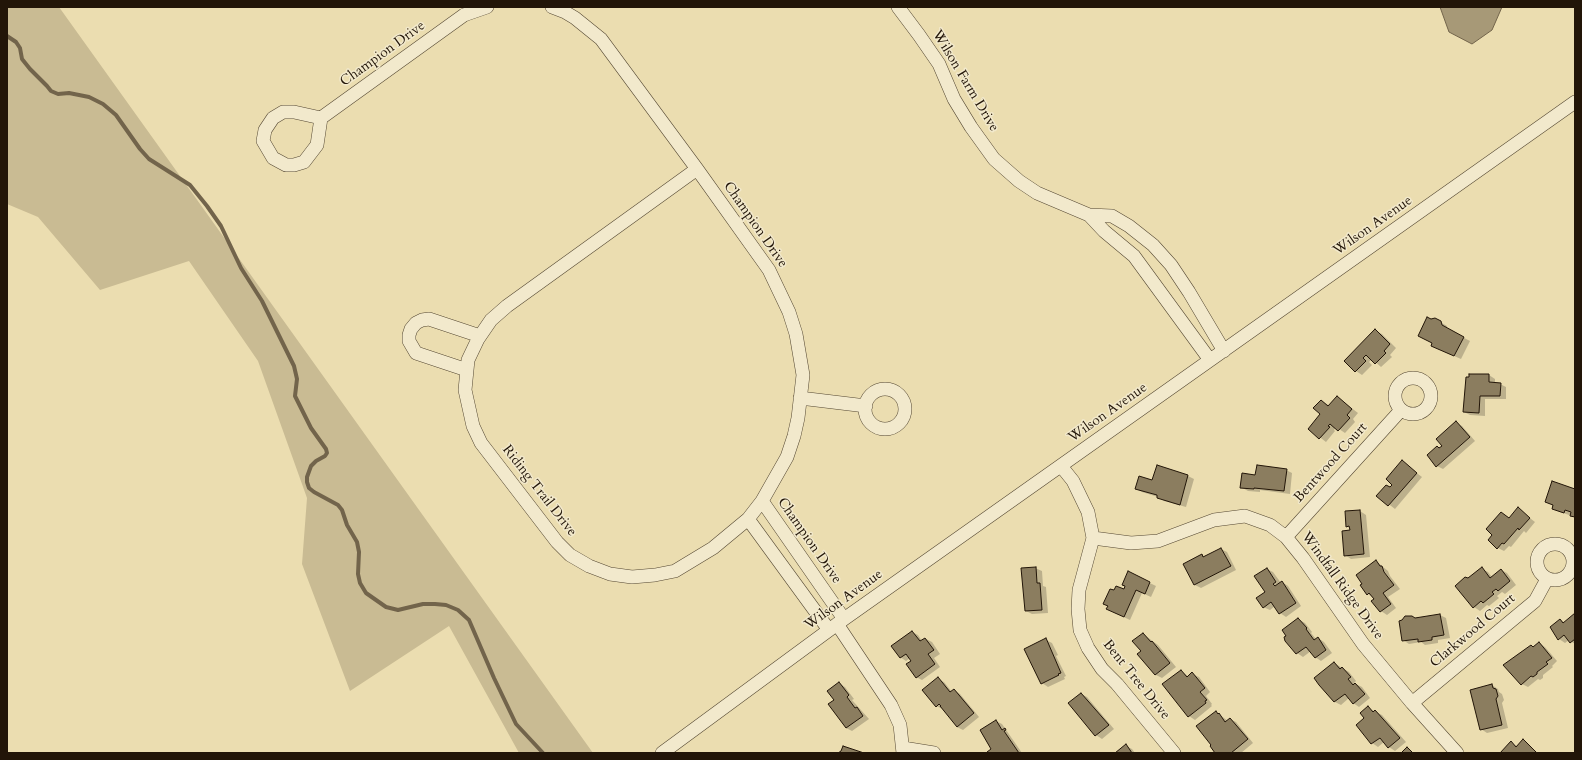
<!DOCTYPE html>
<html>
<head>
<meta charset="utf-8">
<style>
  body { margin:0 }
  #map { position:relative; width:1582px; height:760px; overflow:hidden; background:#ebddb0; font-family:Cardo,serif }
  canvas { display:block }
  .frame { position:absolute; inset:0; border:8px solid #221508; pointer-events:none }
</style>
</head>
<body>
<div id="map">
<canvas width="1582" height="760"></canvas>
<div class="frame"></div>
</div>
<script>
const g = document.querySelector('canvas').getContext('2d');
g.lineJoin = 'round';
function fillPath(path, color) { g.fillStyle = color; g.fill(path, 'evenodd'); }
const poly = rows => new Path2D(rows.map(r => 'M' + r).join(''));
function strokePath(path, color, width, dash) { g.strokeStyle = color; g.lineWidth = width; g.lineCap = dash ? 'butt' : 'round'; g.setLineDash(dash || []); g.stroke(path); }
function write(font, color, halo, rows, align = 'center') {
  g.font = font + ' Cardo,serif'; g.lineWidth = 3; g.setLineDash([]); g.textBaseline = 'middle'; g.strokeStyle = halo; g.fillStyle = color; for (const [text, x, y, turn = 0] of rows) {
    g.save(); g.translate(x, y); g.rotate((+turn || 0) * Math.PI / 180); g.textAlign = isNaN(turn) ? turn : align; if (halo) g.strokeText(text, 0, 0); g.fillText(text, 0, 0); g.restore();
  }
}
fillPath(poly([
  [7,7,59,7,593,753,519,753,449,626,350,691,302,564,307,498,258,361,189,261,100,290,38,217,7,204]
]), '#c9bb93');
const water = poly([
  [1440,7,1502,7,1492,30,1472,44,1449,32,1440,7]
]);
fillPath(water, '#a79977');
strokePath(water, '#72644b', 1);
fillPath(poly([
  [1435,319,1447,326,1447,329,1470,341,1461,359,1438,349,1431,320],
  [1376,331,1382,334,1396,348,1390,355,1392,357,1381,367,1372,359,1369,362,1372,365,1362,375,1356,371,1345,361],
  [1470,375,1489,375,1495,379,1495,384,1500,384,1506,387,1506,399,1485,399,1485,416,1470,415,1464,412],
  [1337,397,1358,413,1353,419,1355,422,1345,433,1336,427,1334,430,1335,431,1326,442,1309,429,1322,414,1322,401,1330,406],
  [1456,423,1462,426,1475,441,1443,469,1437,466,1437,447,1440,449,1444,446],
  [1402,462,1422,477,1395,509,1378,496,1390,488,1393,485],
  [1157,466,1188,476,1194,479,1186,507,1164,501,1158,497,1142,492,1136,489,1153,482],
  [1286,470,1292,473,1290,494,1260,490,1260,492,1248,491,1241,487,1256,476],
  [1575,490,1575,517,1560,512,1553,508,1554,506,1546,502],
  [1518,509,1535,522,1526,533,1524,531,1511,547,1509,546,1504,551,1498,548,1494,535,1501,513,1510,518],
  [1360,511,1366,515,1370,557,1351,559,1345,555,1351,531,1350,528,1347,526],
  [1221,549,1227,552,1236,570,1201,588,1195,585,1185,565,1202,555,1205,557],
  [1376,561,1388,571,1390,576,1400,589,1388,597,1396,608,1387,615,1381,611,1375,599,1368,594,1363,584],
  [1035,568,1042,571,1043,586,1046,587,1048,613,1032,614,1026,611],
  [1267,569,1273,572,1281,583,1282,582,1288,586,1301,606,1286,617,1280,613,1275,606,1270,610,1263,607],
  [1482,569,1488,572,1492,577,1501,570,1507,573,1516,585,1505,594,1502,592,1497,596,1499,598,1489,606,1487,605,1480,611,1474,607,1468,579],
  [1129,573,1156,586,1151,597,1142,593,1130,620,1113,612,1124,591],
  [1575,614,1575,644,1569,640,1565,643,1559,639,1551,628,1561,620,1565,623],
  [1440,615,1446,618,1450,638,1438,640,1438,643,1425,645,1421,642,1409,644,1403,640,1403,621],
  [1298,619,1305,623,1312,632,1311,633,1316,639,1318,638,1324,642,1332,653,1321,661,1315,657,1311,651,1303,657,1297,653],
  [912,632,918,635,922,641,926,639,932,642,940,654,934,658,940,667,922,680,916,677,910,658,906,661,900,657],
  [1143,634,1158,645,1176,667,1162,678,1156,675,1139,654,1142,651],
  [1046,640,1052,643,1058,655,1056,656,1066,676,1064,677,1065,679,1048,687,1042,683],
  [1539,643,1545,647,1557,661,1552,666,1553,667,1543,675,1543,678,1540,680,1538,679,1528,687,1522,684,1531,646,1534,647],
  [1334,663,1349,672,1356,681,1354,683,1362,687,1370,698,1359,707,1353,703,1349,698,1341,705,1335,702,1320,685],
  [1181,671,1189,677,1192,674,1199,677,1210,692,1206,696,1212,704,1211,705,1212,706,1195,720,1189,716],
  [938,679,944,682,952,692,954,690,960,694,979,717,963,730,957,727,943,709,936,706],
  [839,683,845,687,854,699,852,700,869,719,852,731,846,728,836,701],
  [1492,685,1498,689,1499,692,1502,694,1504,700,1502,703,1508,728,1487,733,1481,729],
  [1081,694,1087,697,1114,729,1102,739,1096,735],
  [1368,708,1382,715,1406,742,1395,751,1389,747,1384,742,1378,747,1372,743,1357,725,1366,719],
  [1216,712,1228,721,1230,719,1236,722,1253,743,1241,753,1217,753,1213,745],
  [996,721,1002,724,1022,753,989,753,992,750],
  [1523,741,1538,753,1502,753,1511,743,1517,746],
  [1126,746,1132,749,1135,753,1116,753]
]), '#0003');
strokePath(poly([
  [7,36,16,42,20,48,22,59,30,69,47,86,51,91,58,94,69,93,89,97,103,104,116,115,140,149,149,159,190,185,207,206,221,226,241,268,262,301,294,366,297,379,295,396,311,428,326,449,327,453,325,456,316,461,311,466,307,477,307,482,309,488,314,492,338,505,342,510,347,525,357,542,359,552,358,574,360,583,366,593,386,607,398,610,423,604,435,604,446,605,458,610,469,620,494,678,516,724,543,753]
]), '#72644b', 4);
const building = poly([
  [1427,317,1431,319,1435,318,1441,321,1442,325,1464,337,1454,356,1431,346,1432,343,1418,336,1427,317],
  [1375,329,1390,344,1384,351,1386,353,1375,364,1366,355,1363,358,1366,361,1355,372,1344,361,1375,329],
  [1469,374,1489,374,1489,382,1501,383,1500,396,1480,396,1479,413,1463,412,1466,377,1469,377,1469,374],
  [1337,396,1352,409,1347,415,1350,418,1338,431,1330,424,1328,426,1330,427,1319,439,1308,429,1320,414,1313,408,1321,400,1328,406,1337,396],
  [1456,421,1470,437,1436,467,1427,455,1437,446,1439,448,1442,446,1436,439,1456,421],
  [1402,460,1417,473,1388,506,1376,496,1386,485,1390,487,1392,485,1386,479,1402,460],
  [1157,465,1188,475,1180,505,1157,498,1157,495,1135,489,1139,476,1152,480,1157,465],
  [1257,465,1287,469,1284,491,1254,488,1254,489,1240,488,1242,473,1255,475,1257,465],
  [1552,481,1575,489,1575,517,1570,516,1571,512,1565,510,1564,513,1552,509,1553,505,1545,502,1552,481],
  [1518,507,1530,518,1519,530,1518,528,1504,544,1502,543,1497,549,1488,540,1492,535,1486,529,1501,512,1509,518,1518,507],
  [1360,510,1364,554,1344,556,1342,531,1350,530,1349,526,1346,527,1345,511,1360,510],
  [1221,548,1231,566,1194,585,1183,564,1202,554,1203,557,1221,548],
  [1376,560,1380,566,1382,566,1384,572,1394,585,1383,593,1391,604,1380,612,1371,601,1374,599,1369,593,1367,595,1360,585,1362,584,1356,575,1376,560],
  [1036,567,1037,583,1040,583,1042,610,1025,611,1021,568,1036,567],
  [1482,567,1490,578,1501,569,1510,581,1498,591,1496,589,1492,592,1494,594,1483,603,1481,601,1473,608,1455,586,1465,577,1468,578,1482,567],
  [1267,568,1276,582,1273,584,1275,586,1282,581,1296,603,1279,614,1271,602,1263,608,1256,598,1265,592,1254,576,1267,568],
  [1128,571,1150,582,1145,594,1136,590,1124,617,1106,609,1108,606,1103,604,1110,589,1114,590,1116,586,1124,589,1125,586,1122,585,1128,571],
  [1575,613,1575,639,1570,643,1564,635,1558,640,1550,627,1560,619,1563,623,1575,613],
  [1440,614,1444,635,1432,637,1432,640,1418,642,1418,639,1402,641,1399,621,1402,620,1405,616,1412,616,1415,618,1440,614],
  [1298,618,1307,628,1306,629,1314,640,1318,637,1326,650,1315,658,1306,647,1296,654,1285,641,1284,637,1286,636,1282,630,1298,618],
  [912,631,920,641,925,638,934,650,928,654,935,664,916,678,906,664,911,661,906,654,900,658,891,646,912,631],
  [1143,633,1151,642,1152,641,1170,663,1155,675,1137,654,1141,651,1132,641,1143,633],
  [1046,638,1061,673,1058,674,1059,675,1041,684,1024,649,1046,638],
  [1539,642,1552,658,1546,662,1548,664,1537,672,1537,674,1533,677,1531,676,1521,685,1503,665,1531,645,1533,647,1539,642],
  [1334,662,1340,669,1342,667,1351,677,1348,679,1353,685,1355,683,1365,694,1353,704,1345,694,1334,702,1319,685,1314,678,1334,662],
  [1181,670,1187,677,1192,672,1205,688,1200,692,1207,700,1205,701,1206,703,1188,717,1162,684,1181,670],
  [938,677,950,692,954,689,974,713,957,727,940,706,941,706,939,704,936,707,922,690,938,677],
  [839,682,849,695,847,697,855,708,857,707,863,716,846,728,828,704,834,700,827,691,839,682],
  [1492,684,1493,688,1496,689,1498,696,1496,699,1502,725,1480,730,1470,690,1492,684],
  [1081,693,1109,725,1095,736,1068,703,1081,693],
  [1368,706,1373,712,1375,710,1400,738,1388,748,1380,738,1371,744,1356,725,1364,718,1360,713,1368,706],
  [1216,711,1218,714,1219,713,1225,722,1230,718,1248,739,1231,753,1215,753,1210,746,1211,745,1196,726,1216,711],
  [996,720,1002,730,1005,728,1006,730,1004,731,1019,753,988,753,987,752,991,749,980,730,996,720],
  [1523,739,1537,753,1500,753,1511,741,1516,747,1523,739],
  [1126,744,1132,753,1115,753,1126,744],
  [843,746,864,753,838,753,841,751,843,746],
  [1407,747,1413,753,1401,753,1407,747]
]);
fillPath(building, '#8b7d5f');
strokePath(building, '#221508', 1);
const minor = poly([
  [552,7,565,12,575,18,601,39,697,169,769,270,789,312,796,334,803,375,798,418,794,436,787,457,762,501,748,519,713,548,675,571,655,575,632,577,610,574,589,566,570,555,557,542,481,443,473,426,465,390,468,360,478,339,491,320,507,306,697,169],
  [898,7,919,35,939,64,954,99,971,127,994,159,1019,181,1037,193,1089,215,1112,216,1129,226,1153,245,1171,265,1189,292,1224,351],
  [321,118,294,112,283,112,273,118,265,130,263,141,273,158,286,165,294,165,304,162,317,145,321,118,464,15,487,7],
  [1089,215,1104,231,1134,256,1210,360],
  [467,370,416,353,409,341,409,335,411,329,416,323,422,320,429,319,480,336],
  '1395 396a18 18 0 1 1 36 0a18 18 0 1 1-36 0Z',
  '865 409a20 20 0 1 1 40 0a20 20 0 1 1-40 0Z',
  [800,398,866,406],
  [1061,466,1073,481,1088,512,1093,538,1079,590,1078,609,1080,630,1088,648,1102,669,1117,684,1174,753],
  [762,501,844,619],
  [748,519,829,630],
  [1286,537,1401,410],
  [1093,538,1131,543,1158,541,1214,520,1245,516,1270,525,1286,537,1303,558,1363,644,1412,703,1457,753],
  '1537 562a18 18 0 1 1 36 0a18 18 0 1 1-36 0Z',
  [837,624,891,705,900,725,903,753],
  [1412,703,1535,601,1547,579],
  [903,748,934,753],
  [662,753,844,619,1575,102]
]);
strokePath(minor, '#544732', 14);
strokePath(minor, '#f2e9cc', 13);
write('14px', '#221508', '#f2e9cc', [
  ["Champion Drive",383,54,-36],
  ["Wilson Farm Drive",965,81,59],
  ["Champion Drive",755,225,55],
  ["Wilson Avenue",1373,226,-35],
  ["Wilson Avenue",1108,413,-35],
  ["Bentwood Court",1331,463,-48],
  ["Riding Trail Drive",539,491,52],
  ["Champion Drive",809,541,55],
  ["Windfall Ridge Drive",1342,586,54],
  ["Wilson Avenue",844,600,-36],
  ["Clarkwood Court",1473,631,-40],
  ["Bent Tree Drive",1136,680,51]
]);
</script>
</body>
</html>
